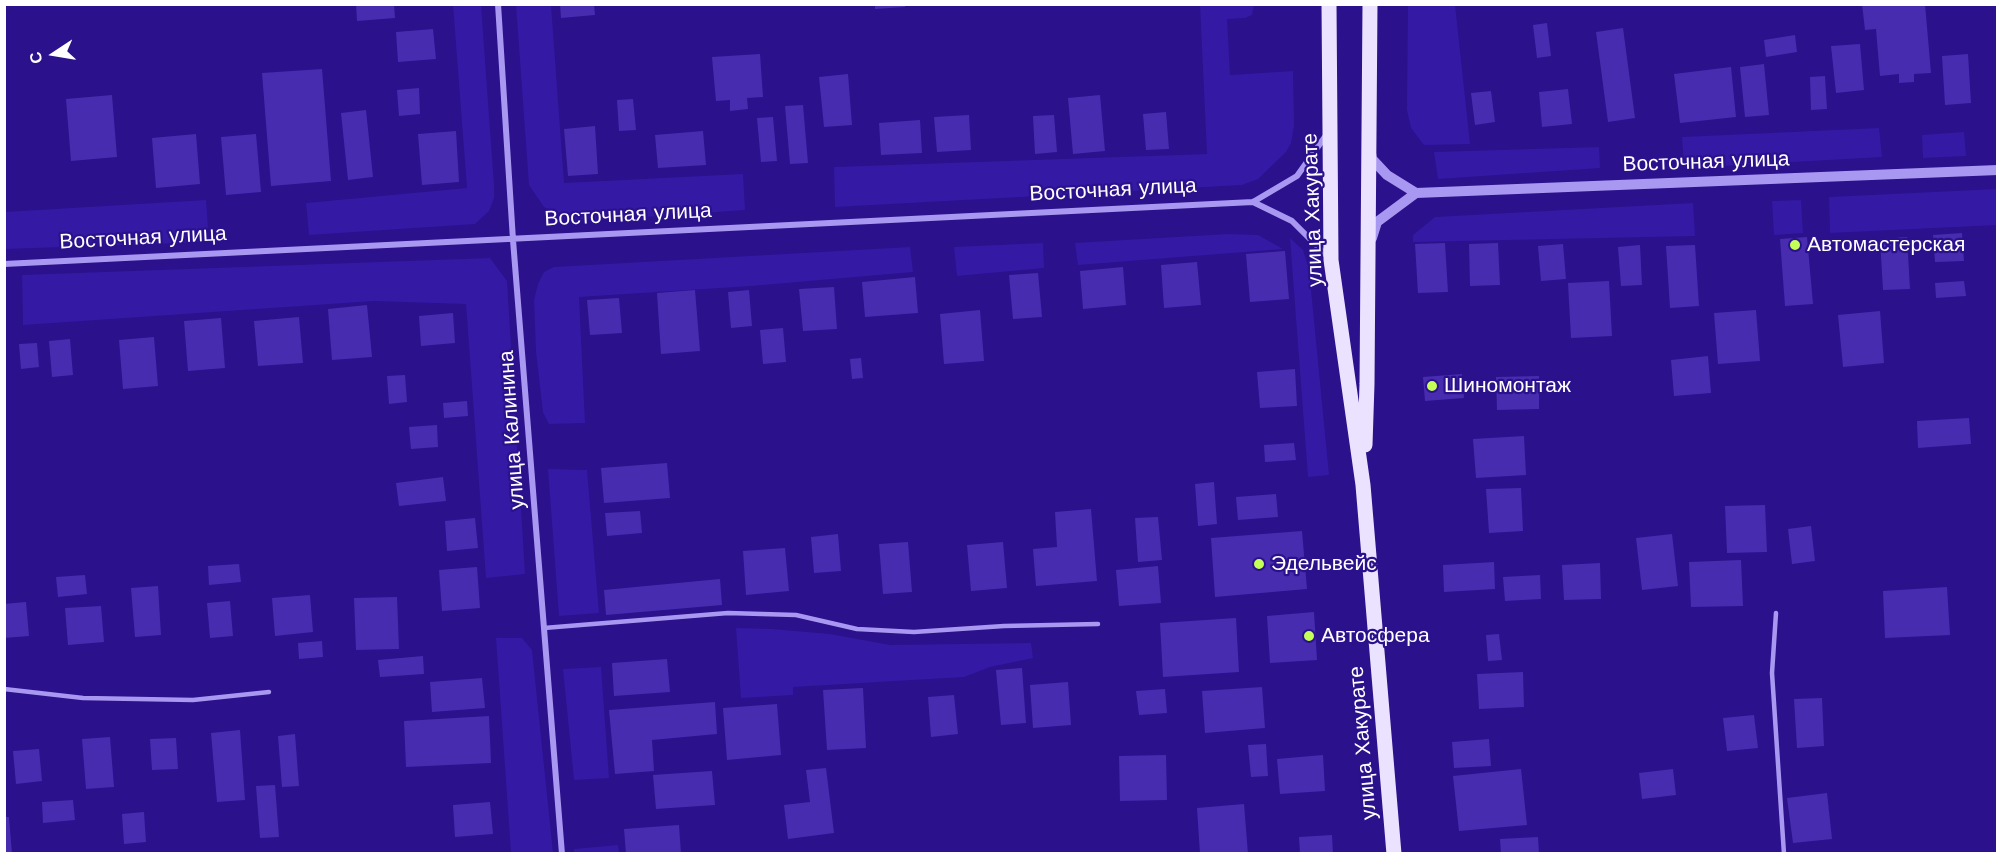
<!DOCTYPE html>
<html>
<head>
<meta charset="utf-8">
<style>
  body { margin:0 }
  #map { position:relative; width:2002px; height:858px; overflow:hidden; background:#2b118b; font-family:"Work Sans",sans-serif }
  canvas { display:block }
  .frame { position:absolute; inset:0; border:6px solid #fff; pointer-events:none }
  .north { position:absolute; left:24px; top:24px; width:60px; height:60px; -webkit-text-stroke:4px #2b118b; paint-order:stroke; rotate:258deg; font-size:16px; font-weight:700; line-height:24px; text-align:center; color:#fff }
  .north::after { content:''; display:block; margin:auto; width:21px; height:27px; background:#fff; clip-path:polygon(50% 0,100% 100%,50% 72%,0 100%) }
</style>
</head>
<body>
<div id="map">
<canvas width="2002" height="858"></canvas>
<div class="frame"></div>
<div class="north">С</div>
</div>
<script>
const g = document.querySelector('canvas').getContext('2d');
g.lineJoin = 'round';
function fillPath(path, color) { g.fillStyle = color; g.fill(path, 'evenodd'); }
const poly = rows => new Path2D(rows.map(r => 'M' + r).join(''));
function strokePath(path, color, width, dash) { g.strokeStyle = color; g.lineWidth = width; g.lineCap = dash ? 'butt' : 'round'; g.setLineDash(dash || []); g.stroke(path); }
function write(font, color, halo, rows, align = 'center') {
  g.font = font + ' "Work Sans",sans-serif'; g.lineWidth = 4.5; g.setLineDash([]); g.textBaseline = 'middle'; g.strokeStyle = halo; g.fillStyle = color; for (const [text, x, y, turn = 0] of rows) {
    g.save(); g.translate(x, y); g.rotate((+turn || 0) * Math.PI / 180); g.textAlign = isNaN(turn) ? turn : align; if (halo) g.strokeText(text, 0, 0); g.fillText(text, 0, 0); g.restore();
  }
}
fillPath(poly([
  [453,5,481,5,494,185,494,198,489,211,475,224,309,235,306,203,467,188],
  [516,5,551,5,564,183,743,174,745,210,571,222,544,207,529,185],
  [1200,5,1254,5,1252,15,1245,18,1227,19,1230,75,1293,71,1294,126,1291,143,1286,152,1258,179,1242,185,835,207,834,167,1207,154],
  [1408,5,1455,5,1470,144,1424,145,1411,128,1407,110],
  [1879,128,1882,157,1684,168,1682,137],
  [1964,132,1966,156,1923,158,1922,135],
  [1599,147,1600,168,1438,179,1434,152],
  [1997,189,1997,225,1830,233,1829,197],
  [206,200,209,242,5,249,5,212],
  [1801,200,1803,233,1774,235,1772,201],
  [1693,203,1695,236,1413,242,1413,235,1435,217],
  [1227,234,1258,235,1283,249,1078,265,1075,243],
  [1290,238,1303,250,1309,269,1329,475,1308,477],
  [1043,243,1044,268,957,276,954,247],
  [910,247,913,272,751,286,579,297,585,423,549,424,543,412,536,352,534,300,538,284,544,272,554,267],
  [490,258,507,281,525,574,486,578,466,304,374,301,23,325,22,275],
  [548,469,587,470,599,613,559,616],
  [736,628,772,629,830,634,890,645,1031,643,1033,658,990,667,964,677,793,687,793,695,741,698],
  [496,638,522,638,532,650,553,853,511,853],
  [601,667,609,778,574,780,563,669],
  [618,845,619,853,574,853,574,849]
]), '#3419a5');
fillPath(poly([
  [356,4,394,4,395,18,357,21],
  [560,4,594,4,595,15,561,18],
  [875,4,905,4,905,7,875,9],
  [1862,4,1925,4,1931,73,1914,74,1914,82,1899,83,1899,74,1880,76,1876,29,1865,30],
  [1547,23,1551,56,1537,58,1533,25],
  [1623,28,1635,118,1608,122,1596,32],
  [433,29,436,59,398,62,396,32],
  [1795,35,1797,52,1766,57,1764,40],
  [1860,44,1864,90,1836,93,1831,46],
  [760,54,763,97,747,98,748,109,730,111,730,100,716,101,712,57],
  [1968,54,1971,103,1945,105,1942,56],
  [1764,64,1769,115,1745,117,1740,67],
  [1731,67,1736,117,1680,123,1674,74],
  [322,69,331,181,271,186,262,73],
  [848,74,852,125,824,127,819,77],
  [1825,76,1827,109,1811,110,1810,77],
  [419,88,420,114,399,116,397,90],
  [1568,89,1572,124,1542,127,1539,92],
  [1491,91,1495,122,1475,125,1471,93],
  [112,95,117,157,71,161,66,99],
  [1100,95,1105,151,1073,154,1068,98],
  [633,99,636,130,619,131,617,100],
  [803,105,808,163,790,164,785,106],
  [366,110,373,177,348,180,341,113],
  [1166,112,1169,149,1146,150,1143,114],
  [969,115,971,150,937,152,934,117],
  [1054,115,1057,152,1035,154,1033,116],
  [773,117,777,161,761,162,757,118],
  [920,120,922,153,881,155,879,123],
  [595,126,598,174,568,176,564,129],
  [456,131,459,182,422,185,418,134],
  [703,131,706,165,658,168,655,135],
  [196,134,200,184,156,188,152,138],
  [256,134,261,192,226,195,221,137],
  [1962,233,1964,261,1935,262,1933,235],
  [1807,237,1813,304,1785,306,1780,239],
  [1907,237,1910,289,1883,290,1880,239],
  [1445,243,1448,292,1418,293,1415,244],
  [1498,243,1500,285,1470,286,1469,244],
  [1563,244,1566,279,1541,281,1538,246],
  [1640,245,1642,285,1621,286,1618,247],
  [1695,245,1699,306,1670,308,1666,246],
  [1285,251,1289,299,1250,302,1246,254],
  [1197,262,1201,305,1164,308,1161,265],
  [1123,267,1126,305,1083,309,1080,271],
  [1038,273,1042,317,1013,319,1009,275],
  [915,277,918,313,865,317,862,282],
  [1609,281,1612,336,1571,338,1568,283],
  [1964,281,1966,296,1936,298,1935,283],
  [834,287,837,329,803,331,799,289],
  [695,290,700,351,661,354,657,293],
  [749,290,752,326,731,328,728,292],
  [619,298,622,333,590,335,587,300],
  [367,305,372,357,332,360,328,309],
  [980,310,984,361,944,364,940,314],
  [1756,310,1760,361,1718,364,1714,313],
  [1880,311,1884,363,1843,367,1838,315],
  [453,313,455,343,421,346,419,316],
  [299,317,303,363,258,366,254,321],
  [221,318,225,368,188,371,184,321],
  [783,328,786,362,763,364,760,330],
  [154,337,158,386,123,389,119,340],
  [70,339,73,375,52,377,49,341],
  [37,343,39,367,21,369,19,344],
  [1708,356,1711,393,1674,396,1671,360],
  [861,358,863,378,852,379,850,359],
  [1295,369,1297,406,1260,408,1257,372],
  [1462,374,1464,398,1425,401,1423,377],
  [405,375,407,402,389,404,387,376],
  [1539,376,1539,409,1497,410,1496,377],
  [467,401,468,416,444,418,443,403],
  [1969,418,1971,444,1918,448,1917,421],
  [437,425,438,447,411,449,409,427],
  [1524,436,1526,475,1476,478,1473,439],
  [1294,443,1296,460,1265,462,1264,445],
  [667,463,670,498,604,503,601,468],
  [443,477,446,501,399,506,396,483],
  [1214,482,1217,524,1198,526,1195,484],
  [1521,488,1523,531,1489,533,1486,489],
  [1276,494,1278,517,1238,520,1236,497],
  [1765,505,1767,552,1727,553,1725,506],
  [1091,509,1097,581,1036,586,1033,549,1057,547,1055,512],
  [640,511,642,533,607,536,605,513],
  [1158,517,1162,560,1138,562,1135,518],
  [475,518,478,548,447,551,445,521],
  [1811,526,1815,561,1792,564,1788,529],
  [1302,531,1307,589,1215,597,1211,538],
  [838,534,841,571,814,573,811,537],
  [1672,534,1678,586,1642,590,1636,538],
  [908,542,912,592,883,594,879,544],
  [1003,542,1007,588,971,591,967,545],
  [785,548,789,591,746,595,743,551],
  [1741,560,1743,606,1691,607,1689,562],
  [1494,562,1495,589,1444,592,1443,565],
  [1600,563,1601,599,1564,600,1562,565],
  [239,564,241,582,209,585,208,566],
  [1158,566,1161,603,1119,606,1116,570],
  [477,567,480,608,442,611,439,570],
  [85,575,87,594,58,597,56,577],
  [1540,575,1541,599,1505,601,1503,577],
  [720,579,722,605,606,615,604,590],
  [158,586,161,635,135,637,131,588],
  [1947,587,1950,635,1885,638,1883,591],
  [310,595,313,632,275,636,272,598],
  [397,597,399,649,356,650,354,598],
  [230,601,233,636,210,638,207,603],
  [26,602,29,636,4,638,4,604],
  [101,606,104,642,68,645,65,608],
  [1314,612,1317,660,1270,663,1267,616],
  [1236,618,1239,672,1163,677,1160,623],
  [1499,634,1502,660,1488,661,1486,635],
  [322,641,323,657,299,659,298,643],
  [423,656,424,674,380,677,378,660],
  [667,659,670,692,614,696,612,663],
  [1022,668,1026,723,1001,725,996,670],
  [1523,672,1524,707,1479,709,1477,674],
  [482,678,485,708,432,712,430,682],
  [1068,682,1071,725,1033,728,1030,685],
  [1262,687,1265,728,1205,733,1202,691],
  [863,688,866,748,827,750,823,690],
  [1165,689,1167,713,1139,715,1136,691],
  [954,695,958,734,931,737,928,697],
  [1822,698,1824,746,1797,748,1794,699],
  [715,702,717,734,652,740,654,771,615,774,609,710],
  [777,704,781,755,727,760,723,708],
  [1754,715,1758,748,1727,751,1723,718],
  [489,716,491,763,406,767,404,721],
  [240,730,245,800,217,802,211,733],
  [295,734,299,786,282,787,278,736],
  [110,737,114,787,86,789,82,739],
  [176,738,178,769,152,770,150,739],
  [1489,739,1491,766,1454,768,1452,742],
  [1266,744,1268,776,1251,777,1248,745],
  [39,749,42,781,16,784,13,751],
  [1166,755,1167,800,1120,801,1119,756],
  [1323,755,1325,791,1280,794,1277,759],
  [826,768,834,833,788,839,784,805,810,802,806,770],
  [1521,769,1527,825,1459,831,1453,776],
  [1673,769,1676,795,1642,799,1639,773],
  [712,771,715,805,656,809,653,775],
  [275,785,279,837,260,838,256,786],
  [1827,793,1832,839,1793,843,1787,798],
  [73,800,75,820,43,823,42,802],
  [490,802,493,834,455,837,453,805],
  [1244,804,1248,854,1200,854,1197,808],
  [144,812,146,842,124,844,122,814],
  [4,817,9,817,12,854,4,854],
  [679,825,681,854,626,854,624,829],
  [1332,835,1333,854,1300,854,1299,837],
  [1538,837,1539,854,1501,854,1500,839]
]), '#472caf');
strokePath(poly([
  [1776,613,1772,673,1784,854],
  [544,628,728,613,796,615,857,629,914,632,1004,626,1098,624],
  [4,689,83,698,193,700,269,692]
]), '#a998f1', 4.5);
strokePath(poly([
  [498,4,513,240,562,854],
  [1253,202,1292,221,1329,258],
  [4,264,1253,202,1297,176,1327,134]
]), '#a998f1', 6);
strokePath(poly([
  [1371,153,1372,159,1387,175,1416,193],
  [1416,193,1998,170],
  [1372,238,1377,222,1416,193]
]), '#a998f1', 10);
strokePath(poly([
  [1329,4,1331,260,1363,485,1394,854],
  [1365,445,1367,384,1370,4]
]), '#eae2ff', 15);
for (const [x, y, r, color] of [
  [1795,245,6,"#c4ff58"],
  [1432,386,6,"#c4ff58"],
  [1259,564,6,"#c4ff58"],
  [1309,636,6,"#c4ff58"]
]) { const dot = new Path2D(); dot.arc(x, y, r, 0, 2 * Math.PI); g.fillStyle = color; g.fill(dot); strokePath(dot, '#2b118b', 2); }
write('21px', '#fff', '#2b118b', [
  ["Восточная улица",1706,162,-2],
  ["Восточная улица",1113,190,-3],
  ["улица Хакурате",1313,210,-92],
  ["Восточная улица",628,215,-3],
  ["Восточная улица",143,238,-3],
  ["улица Калинина",512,430,-94],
  ["улица Хакурате",1363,743,-95]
]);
write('21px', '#fff', '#2b118b', [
  ["Автомастерская",1807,245],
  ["Шиномонтаж",1444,386],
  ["Эдельвейс",1271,564],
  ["Автосфера",1321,636]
], 'left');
</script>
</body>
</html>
